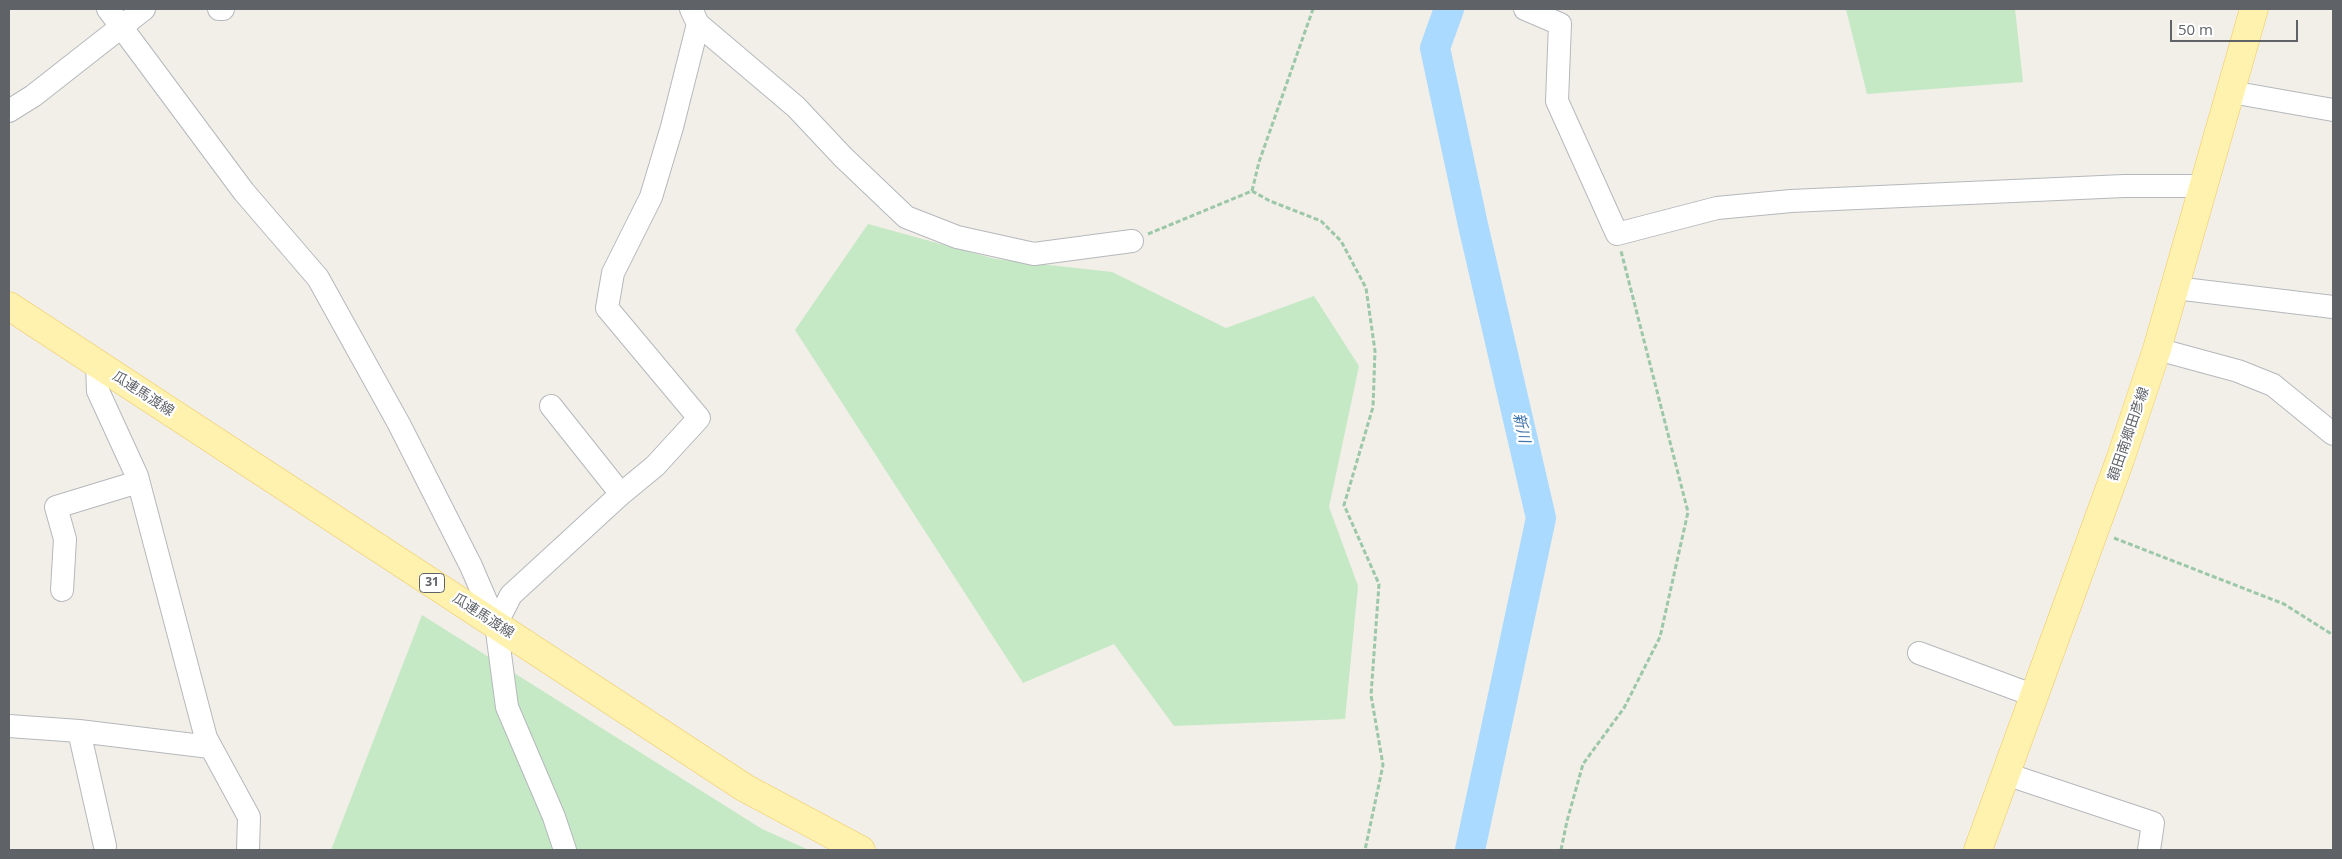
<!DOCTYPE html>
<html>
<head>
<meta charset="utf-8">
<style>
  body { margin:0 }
  #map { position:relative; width:2342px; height:859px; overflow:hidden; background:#f1efe8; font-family:"Open Sans",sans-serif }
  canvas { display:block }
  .frame { position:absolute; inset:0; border:10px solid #5f6368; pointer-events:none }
  .scale { position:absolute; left:2170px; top:20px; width:128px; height:22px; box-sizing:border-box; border:2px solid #5f6368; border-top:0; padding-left:6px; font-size:15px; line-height:18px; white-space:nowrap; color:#5f6368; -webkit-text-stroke:4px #fff; paint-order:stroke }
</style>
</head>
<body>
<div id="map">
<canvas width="2342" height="859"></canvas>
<div class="frame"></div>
<div class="scale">50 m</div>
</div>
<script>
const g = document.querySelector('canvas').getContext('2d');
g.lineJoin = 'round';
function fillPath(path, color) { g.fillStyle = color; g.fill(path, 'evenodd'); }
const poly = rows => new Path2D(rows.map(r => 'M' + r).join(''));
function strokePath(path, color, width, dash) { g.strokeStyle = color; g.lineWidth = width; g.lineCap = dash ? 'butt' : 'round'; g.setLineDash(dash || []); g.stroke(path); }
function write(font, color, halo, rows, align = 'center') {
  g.font = font + ' "Open Sans","Noto Sans JP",sans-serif'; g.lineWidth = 4.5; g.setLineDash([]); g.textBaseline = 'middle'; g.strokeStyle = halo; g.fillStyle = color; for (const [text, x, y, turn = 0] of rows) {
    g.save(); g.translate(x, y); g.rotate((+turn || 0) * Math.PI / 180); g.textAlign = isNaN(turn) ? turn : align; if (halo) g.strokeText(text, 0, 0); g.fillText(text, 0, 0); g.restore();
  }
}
fillPath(poly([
  [1846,9,2015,9,2023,82,1867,94],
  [868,224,995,259,1112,272,1226,328,1314,296,1359,366,1329,507,1358,586,1345,719,1174,726,1114,644,1023,683,795,330],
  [422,615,762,829,809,850,331,850]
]), '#c5e8c5');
strokePath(poly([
  [1449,9,1435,48,1473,225,1541,518,1470,850]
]), '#aadaff', 30);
const minor = poly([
  [108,9,244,192,318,278,399,424,471,566,496,624,507,707,554,817,565,850],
  [219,9,223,9],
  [691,9,698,24,796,107,843,157,906,217,957,237,1034,254,1132,241],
  [1525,9,1560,24,1557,101,1617,234,1717,208,1791,201,2124,186,2205,186],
  [2231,92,2333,110],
  [9,111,33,96,144,9],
  [2175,288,2333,307],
  [2157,349,2238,371,2273,385,2333,434],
  [97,364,98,391,137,476,206,738,249,817,248,850],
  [551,406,621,494],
  [62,590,65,539,56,507,138,482],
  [496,624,511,595,621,494,655,466,699,418,607,308,613,273,651,197,672,127,698,24],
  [1919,653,2035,696],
  [9,726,79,731,210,747],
  [79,731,105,846],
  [2006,774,2153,823,2149,850]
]);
const major = poly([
  [9,306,745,788,861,850],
  [1978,850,2120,460,2157,349,2254,9]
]);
strokePath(minor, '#b5b8bc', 24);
strokePath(major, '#f2c960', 29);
strokePath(poly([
  [1252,191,1259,162,1313,9],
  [1148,234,1252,191,1270,201,1321,221,1341,241,1366,288,1375,351,1373,407,1344,505,1379,584,1371,695,1383,765,1365,850],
  [2114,538,2284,604,2333,635],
  [1561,850,1567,821,1583,764,1624,708,1660,637,1688,512,1621,251]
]), '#9cc7a9', 3, [5, 2.5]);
strokePath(minor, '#fff', 22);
strokePath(major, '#fff2af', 28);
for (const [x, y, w] of [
  [432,583,25]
]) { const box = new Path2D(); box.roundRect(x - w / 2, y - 9.5, w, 19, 4); g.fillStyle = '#fff'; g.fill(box); strokePath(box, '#5f6368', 1); }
write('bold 12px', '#5f6368', null, [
  ["31",432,583]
]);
write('14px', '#5f6368', '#fff', [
  ["瓜連馬渡線",143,394,33],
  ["額田南郷田彦線",2129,434,-71],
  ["瓜連馬渡線",483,616,33]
]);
write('italic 15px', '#4174aa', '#fff', [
  ["新川",1521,428,77]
]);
</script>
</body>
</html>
